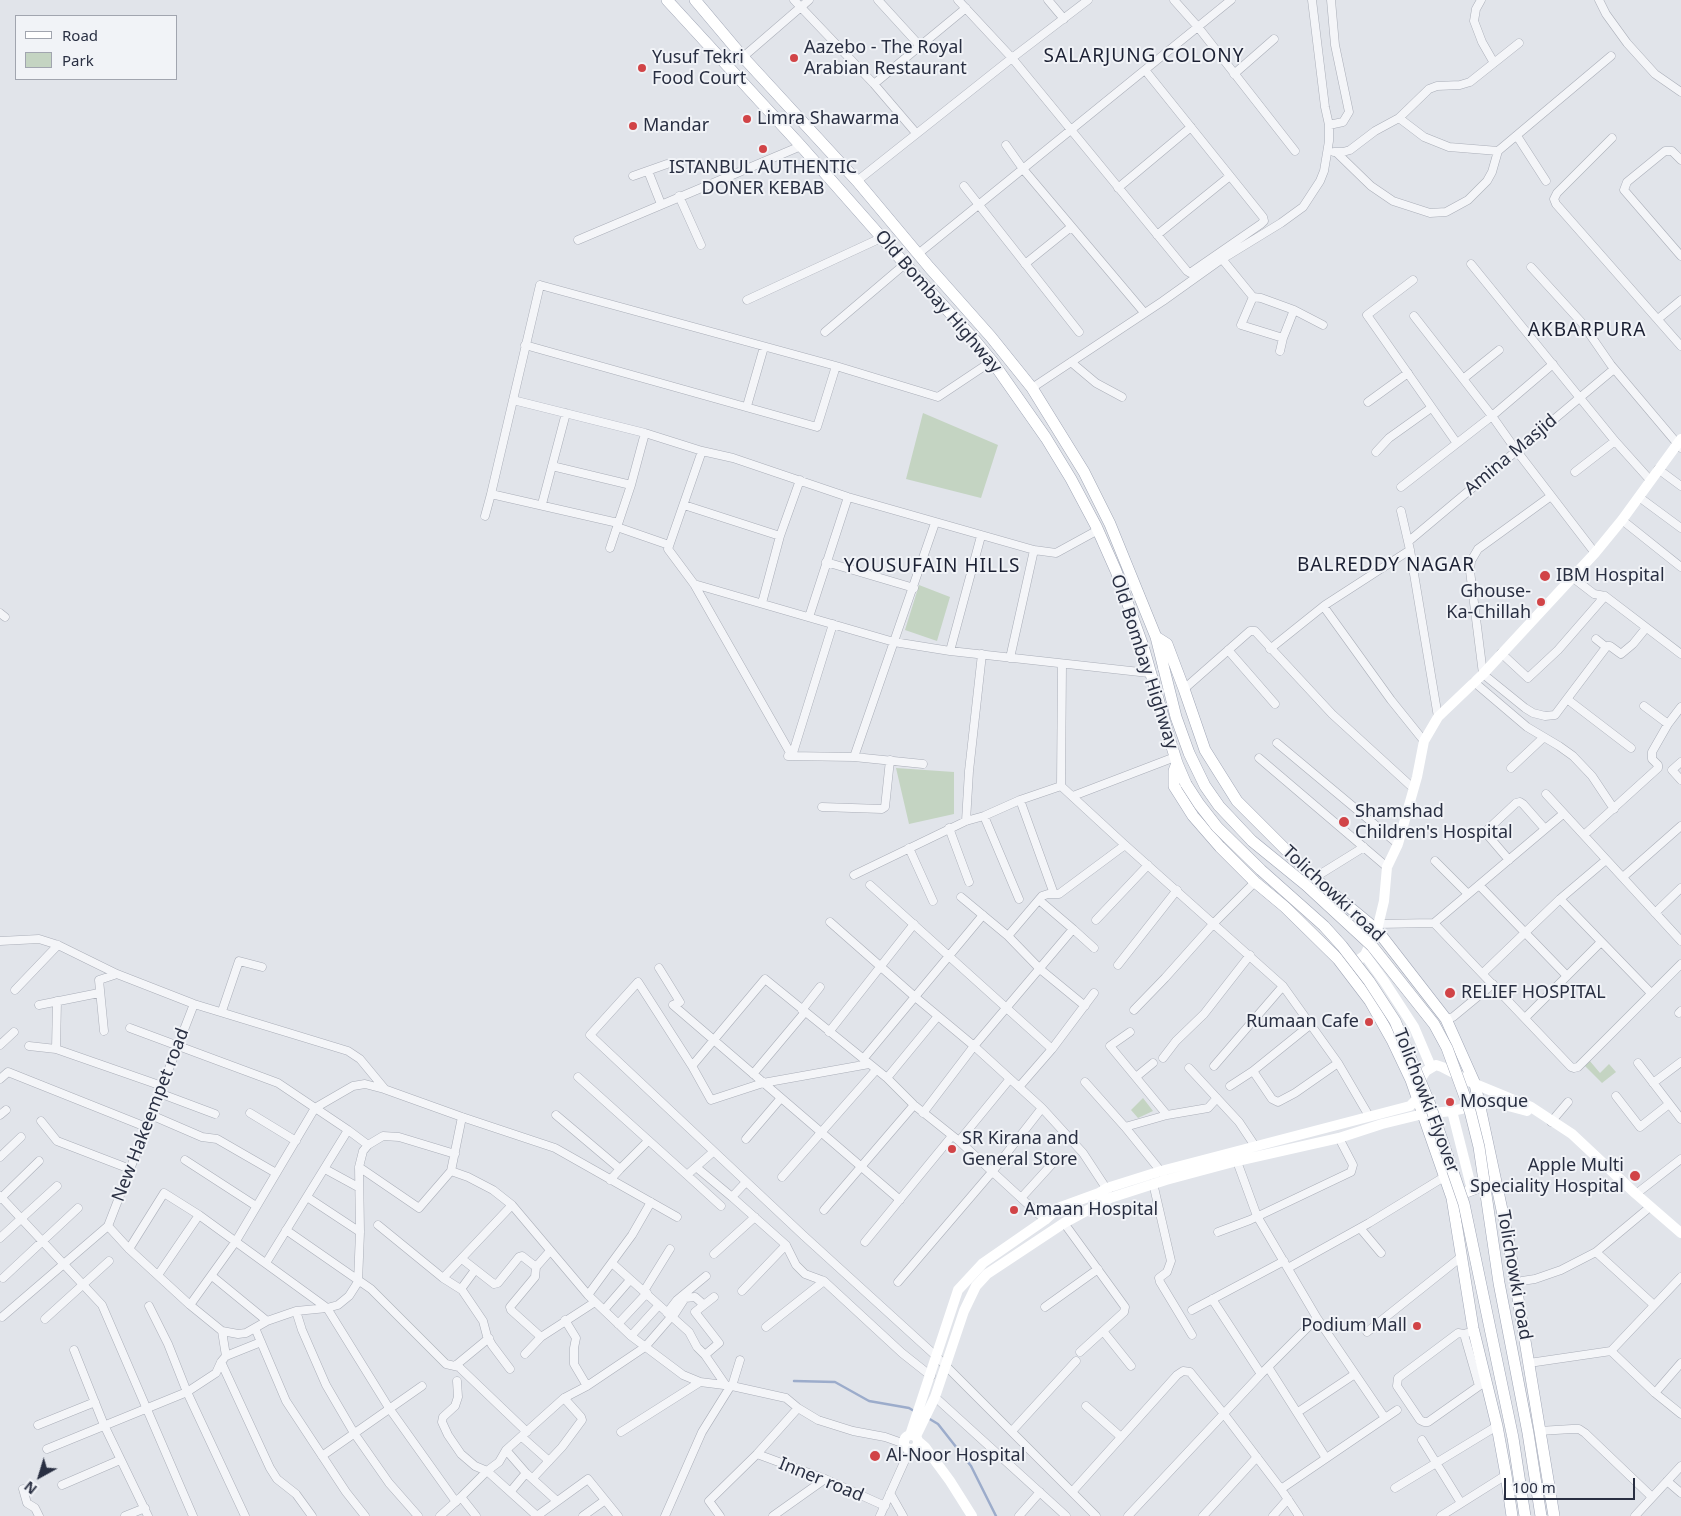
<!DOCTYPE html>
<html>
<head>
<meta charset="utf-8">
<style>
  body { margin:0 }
  #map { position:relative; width:1681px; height:1516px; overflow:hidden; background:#e1e4ea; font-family:"Noto Sans",sans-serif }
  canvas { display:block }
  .legend { position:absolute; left:15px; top:15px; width:162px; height:65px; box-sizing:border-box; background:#f1f3f7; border:1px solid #a1a5af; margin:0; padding:6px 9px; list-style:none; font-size:15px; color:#292f42 }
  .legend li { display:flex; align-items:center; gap:10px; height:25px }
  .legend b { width:25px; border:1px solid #a1a5af }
  .north { position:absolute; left:15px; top:1451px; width:50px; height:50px; -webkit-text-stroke:4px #f1f3f7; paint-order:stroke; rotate:219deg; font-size:14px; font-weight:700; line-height:20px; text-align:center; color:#292f42 }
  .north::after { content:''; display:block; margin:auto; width:18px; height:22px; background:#292f42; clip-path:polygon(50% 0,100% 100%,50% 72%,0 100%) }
  .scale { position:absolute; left:1504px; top:1478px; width:131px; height:22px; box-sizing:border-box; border:2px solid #292f42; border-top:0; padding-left:6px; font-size:15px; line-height:18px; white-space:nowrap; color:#292f42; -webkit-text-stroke:4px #f1f3f7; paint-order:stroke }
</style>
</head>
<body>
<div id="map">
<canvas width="1681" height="1516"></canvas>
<ul class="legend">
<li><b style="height:6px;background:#fff"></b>Road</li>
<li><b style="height:14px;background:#c4d4c2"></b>Park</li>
</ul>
<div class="north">N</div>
<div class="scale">100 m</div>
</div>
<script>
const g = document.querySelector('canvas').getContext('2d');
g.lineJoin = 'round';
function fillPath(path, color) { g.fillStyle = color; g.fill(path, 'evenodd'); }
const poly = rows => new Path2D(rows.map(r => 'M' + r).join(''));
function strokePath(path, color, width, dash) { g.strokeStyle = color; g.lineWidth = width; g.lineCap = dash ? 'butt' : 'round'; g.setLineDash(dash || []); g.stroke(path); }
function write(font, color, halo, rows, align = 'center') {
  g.font = font + ' "Noto Sans",sans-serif'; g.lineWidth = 4; g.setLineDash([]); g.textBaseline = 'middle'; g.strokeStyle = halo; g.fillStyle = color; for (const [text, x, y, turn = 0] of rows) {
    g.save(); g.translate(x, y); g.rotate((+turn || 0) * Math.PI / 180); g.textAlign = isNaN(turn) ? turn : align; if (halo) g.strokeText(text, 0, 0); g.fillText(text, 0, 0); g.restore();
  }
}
fillPath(poly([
  [923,413,998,445,981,498,906,479],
  [919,585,950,597,937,641,905,630],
  [896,768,954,772,954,814,909,824],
  [1589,1060,1600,1073,1609,1064,1616,1072,1602,1083,1583,1064],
  [1143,1098,1153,1111,1138,1118,1131,1110]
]), '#c4d4c2');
strokePath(poly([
  [794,1381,835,1382,869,1401,909,1408,914,1411],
  [928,1418,938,1424,971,1466,996,1516]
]), '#9caccb', 2.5);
const street = poly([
  [794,0,874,84,916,133],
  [878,0,920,46],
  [958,0,1012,58,1187,271,1190,273,1261,224,1264,221,1263,217,1145,70],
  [1048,0,1064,19],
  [1174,0,1198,27,1295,151],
  [1481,0,1476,9,1474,21,1482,42,1494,63],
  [1599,0,1606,14,1627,43,1655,74,1681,92],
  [743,57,809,0],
  [1234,74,1274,39],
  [874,84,966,8],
  [1399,118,1424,137,1449,147,1498,151],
  [1329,125,1343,122,1349,112,1335,45,1331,0],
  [1517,136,1546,181],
  [1612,138,1557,193,1554,199,1556,204,1681,346],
  [1006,145,1023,169,1142,310],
  [1334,152,1343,152,1350,150,1375,131,1399,118,1429,89,1437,86,1460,85,1470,82,1519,43],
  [1337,153,1371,186,1393,201,1430,213,1446,212,1468,200,1487,181,1492,172,1498,151,1611,56],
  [1681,160,1672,151,1665,151,1627,182,1624,190,1681,256],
  [648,171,661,204],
  [633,176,667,164],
  [857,181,1012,58,1088,0],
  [964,186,1079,332],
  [1118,188,1191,127],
  [679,196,701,245],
  [1157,235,1230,176],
  [578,240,801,146],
  [918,254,1231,0],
  [1222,259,1253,297],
  [1025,264,1071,227],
  [1471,264,1615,441,1650,480],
  [1531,267,1582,323,1611,365,1681,448],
  [1413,280,1367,315,1456,442],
  [747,300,881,238],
  [1414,316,1492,416,1516,450,1595,553],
  [1658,319,1681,300],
  [825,332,905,264],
  [1283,338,1294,310],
  [525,345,817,427,836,366],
  [1280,351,1283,338,1241,325,1253,297,1261,298,1294,310,1323,325],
  [1071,362,1096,383,1122,397],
  [1463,379,1499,350],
  [1032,388,1163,301,1219,261,1281,223,1303,207,1320,181,1324,171,1329,141,1329,125,1325,107,1312,0],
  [513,400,645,433,702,451,733,458,848,497,1034,550,1056,553,1098,530],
  [1368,402,1408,373],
  [747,406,764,347],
  [702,451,668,549,694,584,792,756],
  [1376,452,1389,438,1431,408],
  [552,466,631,485],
  [1658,469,1681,486],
  [1575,472,1615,441],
  [1401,487,1492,416,1553,364],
  [491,494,540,285,836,366,938,397,992,361],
  [1551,496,1478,549,1471,561,1470,571,1483,674,1525,708,1533,713,1545,716,1555,715,1567,699],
  [1639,497,1681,528],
  [542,504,566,413],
  [684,505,780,536],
  [1401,511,1410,550,1438,717],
  [485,516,491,494,618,523],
  [1622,520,1681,567],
  [617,527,669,545],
  [1409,541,1614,369],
  [610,548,631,485,645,433],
  [826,562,914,588],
  [1572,577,1594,594,1605,596,1681,654],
  [694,584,894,642,950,651,1149,673],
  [762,603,780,536,800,480],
  [1324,607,1391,700,1424,741],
  [0,613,5,617],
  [809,617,848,497],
  [1596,639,1606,647],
  [1270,649,1325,605,1410,550],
  [1228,650,1275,704],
  [950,651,981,536],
  [1501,653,1528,678,1558,650,1605,596],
  [1010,658,1034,550],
  [1062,664,1061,786,1125,845,1283,986,1338,1063,1369,1116],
  [1474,682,1527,727,1559,746,1573,756,1592,776,1614,809],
  [1184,689,1250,631,1255,631,1332,714,1413,788],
  [1644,706,1668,724],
  [1277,743,1398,844],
  [1631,748,1567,699,1607,646,1610,646,1621,654,1633,644,1646,628],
  [788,756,854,757,923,764],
  [792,756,833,624],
  [854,757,935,523],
  [1259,758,1387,867],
  [1681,762,1672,770,1681,780],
  [1511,768,1544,737],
  [1546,794,1681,941],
  [1073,796,1175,757],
  [1020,800,1054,894],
  [822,807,882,809,885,807,890,760],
  [984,816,1019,899],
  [966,821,969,771,982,654],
  [949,828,969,882],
  [1584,835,1658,768,1658,765,1652,759,1652,752,1668,724,1681,707],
  [909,848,933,901],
  [1509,860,1485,832,1516,803,1520,802,1523,804,1545,829],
  [1435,861,1468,894],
  [854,875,966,821,984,816,1020,800,1061,786],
  [1623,877,1681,826],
  [1314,878,1364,847],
  [870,885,1052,1049],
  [1479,885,1567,976],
  [961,897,1008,936,1040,969,1085,1006],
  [1560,899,1651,993],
  [1039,900,1073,929],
  [1655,913,1681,888],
  [1096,920,1148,865],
  [830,922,914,996,974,1046,1042,1108,1083,1153,1108,1191],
  [1434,923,1563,814],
  [1377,924,1434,923,1571,1067,1574,1068,1578,1067,1681,964],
  [1008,936,1042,896,1048,894,1059,894,1063,891,1125,845],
  [0,941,39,939,58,945,117,974,194,1004,348,1051,360,1059,384,1088],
  [1118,965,1177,890],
  [659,968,680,1002,673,1005,900,1200],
  [1483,973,1560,899,1606,860],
  [15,990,58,945],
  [39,1005,99,993],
  [802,1010,820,987],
  [1134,1010,1165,978,1214,923,1255,882],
  [222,1011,239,961,262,967],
  [1679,1013,1681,1011],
  [1525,1018,1601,942],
  [1446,1019,1453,1017,1493,984],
  [130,1028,278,1083,348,1130,368,1145],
  [104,1031,99,980,117,974],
  [829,1032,914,924],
  [1130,1032,1110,1046,1167,1115],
  [0,1045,14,1032],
  [29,1046,56,1049,162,1086],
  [56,1049,57,1001],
  [864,1058,983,915],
  [1163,1058,1176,1041,1204,1014,1250,955],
  [1638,1063,1681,1119],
  [869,1064,763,1083,711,1100,692,1066,638,982,590,1035,804,1236,937,1357,1096,1516],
  [692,1066,765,979,887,1078,914,1105,959,1141,1045,1220],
  [1214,1066,1283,986],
  [1189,1068,1239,1122,1255,1146],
  [1253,1071,1272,1099,1278,1102,1295,1093,1338,1063],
  [753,1074,805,1012],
  [578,1077,687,1175,696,1167,732,1197,786,1245,796,1265,805,1274,824,1281,902,1353,931,1376],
  [1136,1077,1153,1063],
  [887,1078,938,1016],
  [0,1079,8,1072,146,1127],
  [1085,1082,1125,1127,1163,1174],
  [1653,1083,1681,1062],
  [1230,1086,1253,1071,1310,1025],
  [1019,1087,1052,1049,1094,993],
  [159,1093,215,1114],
  [1616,1096,1640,1127,1669,1104],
  [250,1113,296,1141],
  [923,1113,974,1046,1073,929,1094,948],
  [0,1115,6,1110],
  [151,1115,202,1137,217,1139,276,1173],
  [556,1115,620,1169,610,1180],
  [41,1121,57,1141,130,1169],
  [1551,1122,1568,1102],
  [1125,1127,1167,1115,1208,1108,1217,1098],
  [746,1139,781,1098],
  [959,1141,1009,1080],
  [1235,1156,1257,1216,1317,1318,1385,1418],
  [0,1157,21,1137],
  [185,1160,256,1206],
  [359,1167,419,1208,451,1171,462,1117],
  [696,1167,713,1152],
  [325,1169,358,1187],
  [620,1169,648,1141],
  [451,1171,468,1177,493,1190,512,1205,588,1295,631,1336,683,1375,700,1382,732,1386,786,1398,798,1408,818,1420,853,1431,885,1437,905,1444],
  [687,1175,721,1206],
  [782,1177,876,1070],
  [1153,1183,1171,1261,1167,1272,1159,1278,1160,1282,1192,1335],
  [1636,1194,1681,1159],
  [0,1196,102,1305,193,1516],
  [307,1197,360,1232],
  [732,1197,746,1182],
  [1022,1197,1052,1164],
  [0,1199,39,1161],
  [1650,1207,1596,1252,1654,1305],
  [824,1210,914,1105],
  [1064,1223,1125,1307,1124,1312,1080,1352],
  [378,1225,443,1278,512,1205],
  [108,1226,129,1249,190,1305,222,1331,238,1334,246,1333,267,1321,296,1311,327,1308,338,1305,349,1296,358,1282,360,1232,359,1167,363,1151,368,1145,383,1136,399,1137,455,1154],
  [1360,1228,1381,1253],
  [286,1230,371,1289,446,1364,459,1367,527,1432],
  [1218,1232,1250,1220,1351,1172,1353,1165,1339,1138],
  [0,1238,57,1186],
  [865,1242,952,1136],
  [129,1249,164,1193,199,1215,327,1308,389,1408,456,1502],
  [714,1254,755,1217],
  [462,1259,494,1284,498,1283,519,1257,522,1256,536,1267],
  [266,1263,348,1130],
  [612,1263,689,1332,697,1347,705,1355,719,1343,695,1312,714,1297],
  [1288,1268,1369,1223,1444,1177],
  [158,1275,199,1215],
  [212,1276,267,1321],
  [3,1278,78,1208],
  [443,1278,462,1290,483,1321,487,1336,492,1345,510,1369],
  [1522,1281,1535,1279,1561,1270,1596,1252],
  [898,1282,992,1172,1042,1108],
  [461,1289,475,1270],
  [644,1291,670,1249],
  [742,1291,786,1245],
  [588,1295,632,1235,651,1202],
  [1212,1299,1261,1374],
  [190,1305,236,1241,315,1108,353,1086,365,1084,384,1089,462,1117,555,1148,677,1217],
  [149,1306,168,1344,187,1392,245,1516],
  [1045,1307,1098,1269],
  [604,1310,630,1280],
  [1192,1310,1284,1261],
  [296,1311,302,1330,326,1385,354,1433,389,1483,418,1516],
  [667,1313,677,1300,706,1276],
  [2,1317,108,1226,194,1004],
  [672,1318,685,1298,695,1297,703,1304],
  [45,1319,109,1261],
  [565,1320,576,1338,574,1348,574,1364,587,1386],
  [618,1324,647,1293],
  [766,1327,824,1281],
  [255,1328,286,1401,346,1492,365,1516],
  [222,1331,226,1356],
  [1103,1331,1131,1366],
  [1367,1332,1461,1257],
  [1467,1333,1464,1334,1479,1386,1482,1384],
  [1464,1334,1458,1333,1398,1378,1397,1386,1420,1420,1424,1422,1428,1422,1479,1386],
  [631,1336,659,1305],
  [541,1337,511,1310,510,1307,535,1277,536,1267,550,1251],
  [74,1350,104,1425,148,1516],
  [1611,1351,1681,1277],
  [525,1354,541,1337,595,1302],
  [705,1355,727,1387],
  [221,1362,270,1468,277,1479,296,1494,312,1516],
  [1529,1363,1611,1351,1655,1393,1681,1414],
  [455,1366,489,1338],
  [1268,1367,1326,1458],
  [457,1381,458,1397,455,1406,443,1417,442,1422,448,1435,461,1454,475,1466,487,1471,537,1516],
  [732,1386,740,1360],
  [1655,1393,1681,1363],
  [935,1397,1066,1516],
  [1086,1406,1121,1437],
  [1298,1412,1355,1374],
  [38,1425,95,1402],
  [1012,1431,1076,1361],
  [1539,1431,1572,1429,1579,1429,1585,1433,1652,1497],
  [621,1432,700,1382],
  [522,1437,549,1461],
  [1422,1440,1461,1503],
  [47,1449,187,1392,216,1373,221,1362,226,1356,261,1342],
  [506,1450,526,1473],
  [757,1454,825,1479,885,1506],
  [322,1456,422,1386],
  [533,1478,562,1447,582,1420,581,1417,564,1398],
  [1667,1481,1681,1493],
  [62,1485,120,1460],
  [1395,1488,1497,1426],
  [23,1489,27,1503,35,1508,39,1516],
  [1281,1489,1397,1410],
  [511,1491,526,1473,557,1501],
  [1072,1492,1177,1375,1183,1371,1190,1372,1224,1414,1281,1489,1299,1516],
  [890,1493,903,1516],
  [461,1497,476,1516],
  [125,1516,145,1508],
  [440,1516,461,1497,487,1471,499,1462,506,1450,564,1398,587,1386,645,1347,671,1317],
  [537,1516,588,1479,618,1516],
  [583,1516,604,1501],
  [665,1516,702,1432,730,1387],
  [720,1516,709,1501,757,1454,798,1408],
  [773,1516,825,1479],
  [880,1516,910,1449],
  [1019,1516,1040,1492],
  [1128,1516,1261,1374,1317,1318],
  [1203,1516,1257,1457],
  [1273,1516,1288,1499],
  [1441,1516,1506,1475],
  [1635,1516,1681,1466]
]);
const primary = poly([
  [667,0,801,146,905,264,973,338,992,361,1046,438,1071,479,1096,526,1116,571,1143,646,1168,734,1177,763,1186,784],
  [695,0,743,57,857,181,929,267,991,337,1032,388,1084,472,1110,524,1156,637,1164,669],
  [1156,637,1167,644,1184,689,1205,750,1237,801,1314,878,1377,930,1446,1019,1475,1084,1508,1238,1554,1516],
  [1177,763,1174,771,1174,786,1193,816,1220,847,1255,882,1285,907,1338,959,1370,1001,1392,1040,1411,1080,1452,1198,1473,1328,1497,1426,1506,1475,1512,1516],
  [1453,1197,1492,1182]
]);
strokePath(street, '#aaaeb8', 9);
strokePath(primary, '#a0a6b6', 12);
strokePath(street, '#f4f5f8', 8);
strokePath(poly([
  [1365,955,1384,981,1414,1027,1431,1067],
  [1349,967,1365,955,1377,930,1384,901,1387,867,1398,844,1417,777,1424,741,1438,717,1483,674,1595,553,1622,520,1681,439],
  [1452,1111,1472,1190],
  [910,1435,958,1290,983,1263,1045,1220,1058,1208,1099,1193,1107,1188,1161,1171,1410,1106,1417,1099,1422,1077,1426,1071,1436,1065,1442,1067,1475,1084,1531,1107,1572,1134,1636,1194,1681,1233],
  '904 1442a7 7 0 1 1 14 0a7 7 0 1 1-14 0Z',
  [916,1436,935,1397,964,1311,976,1286,987,1274,1064,1223,1110,1198,1166,1180,1237,1161,1339,1138,1382,1124,1423,1114,1452,1111,1488,1103,1497,1103,1527,1111],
  [918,1441,925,1447,950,1481,972,1516]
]), '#fff', 10);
strokePath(primary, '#fff', 11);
const primaryBridge = poly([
  [1164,669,1176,717,1189,753,1205,786,1219,806,1252,841,1306,885,1372,946,1434,1024,1447,1048,1470,1111,1479,1147,1499,1283,1528,1433,1541,1516],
  [1186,784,1199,804,1217,827,1261,870,1324,926,1342,946,1369,981,1395,1021,1429,1102,1464,1204,1513,1438,1525,1516]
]);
strokePath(primaryBridge, '#a0a6b6', 12, []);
strokePath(primaryBridge, '#fff', 11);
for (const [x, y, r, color] of [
  [794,58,5,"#d14447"],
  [642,68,5,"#d14447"],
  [747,119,5,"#d14447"],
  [633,126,5,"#d14447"],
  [763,149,5,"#d14447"],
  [1545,576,6,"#d14447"],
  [1541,602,5,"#d14447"],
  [1344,822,6,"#d14447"],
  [1450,993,6,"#d14447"],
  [1369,1022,5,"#d14447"],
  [1450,1102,5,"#d14447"],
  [952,1149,5,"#d14447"],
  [1635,1176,6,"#d14447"],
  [1014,1210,5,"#d14447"],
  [1417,1326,5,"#d14447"],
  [875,1456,6,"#d14447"]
]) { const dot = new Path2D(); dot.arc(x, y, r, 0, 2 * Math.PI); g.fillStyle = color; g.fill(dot); strokePath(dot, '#f1f3f7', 2); }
write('18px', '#292f42', '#f1f3f7', [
  ["Aazebo - The Royal",804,48],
  ["Arabian Restaurant",804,69],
  ["Yusuf Tekri",652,58],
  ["Food Court",652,79],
  ["Limra Shawarma",757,119],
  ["Mandar",643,126],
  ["ISTANBUL AUTHENTIC",763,168,"center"],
  ["DONER KEBAB",763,189,"center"],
  ["IBM Hospital",1556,576],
  ["Ghouse-",1531,592,"right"],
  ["Ka-Chillah",1531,613,"right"],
  ["Shamshad",1355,812],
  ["Children's Hospital",1355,833],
  ["RELIEF HOSPITAL",1461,993],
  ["Rumaan Cafe",1359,1022,"right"],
  ["Mosque",1460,1102],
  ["SR Kirana and",962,1139],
  ["General Store",962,1160],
  ["Apple Multi",1624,1166,"right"],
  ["Speciality Hospital",1624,1187,"right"],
  ["Amaan Hospital",1024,1210],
  ["Podium Mall",1407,1326,"right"],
  ["Al-Noor Hospital",886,1456]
], 'left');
write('18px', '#292f42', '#f1f3f7', [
  ["Old Bombay Highway",938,302,49],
  ["Amina Masjid",1511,455,-40],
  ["Old Bombay Highway",1144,662,72],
  ["Tolichowki road",1333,894,43],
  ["Tolichowki Flyover",1426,1101,69],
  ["New Hakeempet road",151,1115,-69],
  ["Tolichowki road",1514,1275,80],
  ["Inner road",821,1480,22]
]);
g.letterSpacing = '1px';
write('19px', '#1b2033', '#f1f3f7', [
  ["SALARJUNG COLONY",1144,57],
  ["AKBARPURA",1587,331],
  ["BALREDDY NAGAR",1386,566],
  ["YOUSUFAIN HILLS",932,567]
]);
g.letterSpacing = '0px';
</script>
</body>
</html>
